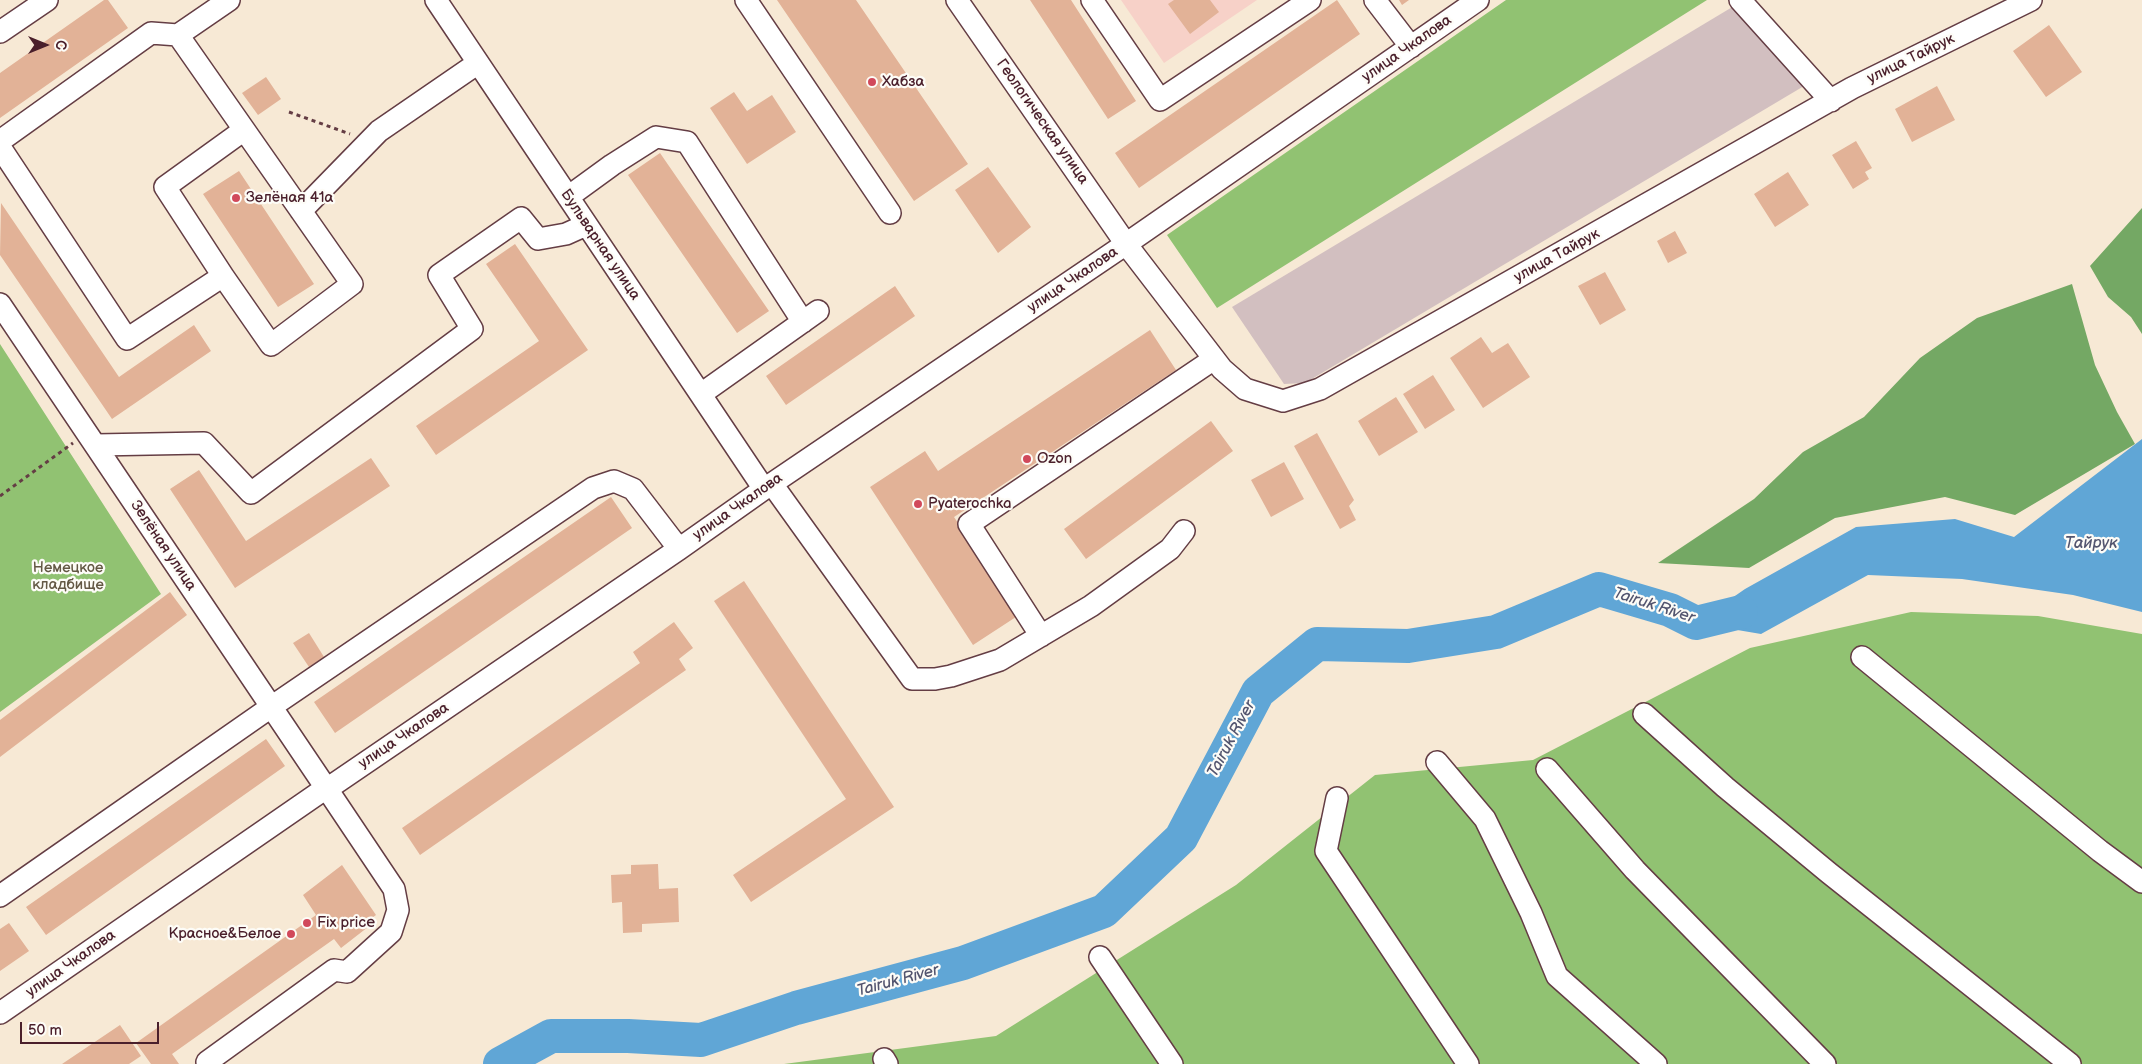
<!DOCTYPE html>
<html>
<head>
<meta charset="utf-8">
<style>
  body { margin:0 }
  #map { position:relative; width:2142px; height:1064px; overflow:hidden; background:#f7e9d5; font-family:"Balsamiq Sans",sans-serif }
  canvas { display:block }
  .north { position:absolute; left:20px; top:20px; width:50px; height:50px; -webkit-text-stroke:4px #fdfcf7; paint-order:stroke; rotate:90deg; font-size:14px; font-weight:700; line-height:20px; text-align:center; color:#4a1f2b }
  .north::after { content:''; display:block; margin:auto; width:18px; height:22px; background:#4a1f2b; clip-path:polygon(50% 0,100% 100%,50% 72%,0 100%) }
  .scale { position:absolute; left:20px; top:1022px; width:139px; height:22px; box-sizing:border-box; border:2px solid #4a1f2b; border-top:0; padding-left:6px; font-size:15px; line-height:18px; white-space:nowrap; color:#4a1f2b; -webkit-text-stroke:4px #fdfcf7; paint-order:stroke }
</style>
</head>
<body>
<div id="map">
<canvas width="2142" height="1064"></canvas>
<div class="north">С</div>
<div class="scale">50 m</div>
</div>
<script>
const g = document.querySelector('canvas').getContext('2d');
g.lineJoin = 'round';
function fillPath(path, color) { g.fillStyle = color; g.fill(path, 'evenodd'); }
const poly = rows => new Path2D(rows.map(r => 'M' + r).join(''));
function strokePath(path, color, width, dash) { g.strokeStyle = color; g.lineWidth = width; g.lineCap = dash ? 'butt' : 'round'; g.setLineDash(dash || []); g.stroke(path); }
function write(font, color, halo, rows, align = 'center') {
  g.font = font + ' "Balsamiq Sans",sans-serif'; g.lineWidth = 4.5; g.setLineDash([]); g.textBaseline = 'middle'; g.strokeStyle = halo; g.fillStyle = color; for (const [text, x, y, turn = 0] of rows) {
    g.save(); g.translate(x, y); g.rotate((+turn || 0) * Math.PI / 180); g.textAlign = isNaN(turn) ? turn : align; if (halo) g.strokeText(text, 0, 0); g.fillText(text, 0, 0); g.restore();
  }
}
fillPath(poly([
  [1121,0,1257,0,1164,63]
]), '#f7d1c8');
fillPath(poly([
  [1734,6,1804,86,1305,383,1284,384,1232,307]
]), '#d2bfc0');
fillPath(poly([
  [1506,0,1707,0,1217,308,1167,235],
  [0,344,161,594,0,712],
  [1911,612,2038,616,2142,634,2142,1064,784,1064,996,1036,1236,885,1375,775,1533,760,1750,648]
]), '#91c272');
fillPath(poly([
  [2142,208,2142,334,2131,317,2108,297,2090,266],
  [2072,284,2095,365,2117,412,2135,444,2015,515,1945,497,1835,518,1749,568,1658,563,1754,499,1803,452,1864,417,1920,358,1977,318]
]), '#74a864');
fillPath(poly([
  [2142,439,2142,612,2073,595,1962,579,1868,575,1761,634,1696,623,1745,589,1856,527,1955,519,2014,537]
]), '#60a6d6');
strokePath(poly([
  [500,1064,551,1036,628,1036,701,1040,796,1008,963,963,1104,911,1181,838,1258,692,1317,644,1408,646,1496,632,1599,589,1670,610,1696,623,1741,612]
]), '#60a6d6', 34);
fillPath(poly([
  [104,0,108,0,128,28,0,118,0,73],
  [777,0,856,0,968,164,914,201],
  [1030,0,1071,0,1136,101,1108,119],
  [1174,0,1210,0,1219,12,1190,34,1168,4],
  [1337,0,1360,34,1139,188,1115,153],
  [1399,0,1409,0,1402,5],
  [2049,25,2082,72,2046,97,2013,51],
  [266,77,281,99,258,115,242,93],
  [1937,86,1955,120,1912,142,1895,109],
  [734,92,747,111,772,95,796,132,747,164,710,108],
  [1856,141,1872,168,1865,172,1869,179,1853,189,1832,155],
  [660,153,769,311,737,333,628,175],
  [988,167,1031,227,998,253,955,190],
  [239,171,314,284,278,307,203,194],
  [1788,172,1809,205,1775,227,1754,194],
  [1,203,119,377,194,325,211,351,112,419,0,255],
  [1675,231,1687,253,1668,263,1657,241],
  [515,244,588,350,436,455,416,426,539,341,486,264],
  [1605,272,1626,310,1600,325,1578,286],
  [895,286,915,316,786,405,766,376],
  [1150,330,1176,370,954,517,1019,615,973,645,870,487,925,451,938,471],
  [1481,337,1492,353,1508,343,1530,377,1483,408,1450,358],
  [1433,375,1455,410,1425,429,1403,394],
  [1396,397,1418,432,1379,456,1358,421],
  [1211,421,1233,451,1086,559,1064,529],
  [1317,433,1354,500,1349,506,1356,520,1340,529,1294,446],
  [371,458,390,486,235,588,170,489,199,470,246,541],
  [1284,462,1304,499,1271,517,1251,480],
  [611,497,632,528,335,733,314,702],
  [744,581,894,807,751,902,733,875,846,799,714,601],
  [170,592,187,615,0,757,0,720],
  [674,622,693,648,679,659,686,670,420,855,402,828,640,663,633,652],
  [309,633,324,657,309,667,293,643],
  [266,739,285,766,46,935,26,907],
  [658,864,659,889,678,888,679,922,642,924,642,932,623,933,622,902,612,903,611,875,631,874,631,865],
  [342,865,376,915,365,923,368,927,341,948,334,939,172,1054,179,1064,151,1064,136,1043,316,915,303,895],
  [9,923,29,951,0,971,0,929],
  [120,1025,141,1056,129,1064,62,1064]
]), '#e2b297');
const minor = poly([
  [436,0,764,489],
  [746,0,890,213],
  [957,0,1126,244,1222,369,1245,389,1283,401,1320,389,1852,88,2031,0],
  [1092,0,1160,100,1310,0],
  [1375,0,1411,47],
  [1740,0,1831,101],
  [0,32,47,0],
  [0,141,151,33,178,35,229,0],
  [0,147,127,339,223,276,271,345,352,284,178,35],
  [568,197,612,165,656,137,687,142,803,322],
  [301,211,379,131,478,63],
  [223,276,165,187,244,130],
  [0,304,326,788],
  [701,394,818,311],
  [96,445,204,443,251,493,472,329,439,275,521,218,538,239,566,234,586,225],
  [772,484,912,679,935,679,951,676,1000,660,1091,606,1170,549,1184,531],
  [1041,636,969,524,1214,359],
  [1862,657,2100,851,2142,882],
  [1644,714,1725,787,1829,873,2070,1064],
  [1437,762,1485,819,1531,913,1557,976,1656,1064],
  [1547,769,1635,870,1825,1064],
  [1337,798,1326,851,1468,1064],
  [0,896,271,707,593,488,614,481,633,489,679,549],
  [1100,957,1172,1064],
  [0,1013,326,788,327,789,679,549,764,489,1126,244,1478,0],
  [884,1059,887,1064],
  [208,1064,207,1062,334,970,347,972,391,932,398,910,394,889,327,789]
]);
strokePath(minor, '#643d44', 24);
strokePath(poly([
  [289,112,350,134],
  [0,496,73,443]
]), '#643d44', 3, [4, 4]);
strokePath(minor, '#fff', 21);
for (const [x, y, r, color] of [
  [872,82,5,"#d1495b"],
  [236,198,5,"#d1495b"],
  [1027,459,5,"#d1495b"],
  [918,504,5,"#d1495b"],
  [307,923,5,"#d1495b"],
  [291,934,5,"#d1495b"]
]) { const dot = new Path2D(); dot.arc(x, y, r, 0, 2 * Math.PI); g.fillStyle = color; g.fill(dot); strokePath(dot, '#fdfcf7', 2); }
write('15px', '#4a1f2b', '#fdfcf7', [
  ["улица Чкалова",1407,49,-35],
  ["улица Тайрук",1911,59,-26],
  ["Геологическая улица",1042,122,55],
  ["Бульварная улица",600,245,56],
  ["улица Тайрук",1557,256,-29],
  ["улица Чкалова",1073,280,-34],
  ["улица Чкалова",738,507,-35],
  ["Зелёная улица",163,546,56],
  ["улица Чкалова",404,736,-34],
  ["улица Чкалова",71,964,-35]
]);
write('15px', '#4a1f2b', '#fdfcf7', [
  ["Хабза",882,82],
  ["Зелёная 41а",246,198],
  ["Ozon",1037,459],
  ["Pyaterochka",928,504],
  ["Fix price",317,923],
  ["Красное&Белое",281,934,"right"]
], 'left');
write('15px', '#635844', '#fdfcf7', [
  ["Немецкое",68,568],
  ["кладбище",68,585]
]);
write('italic 16px', '#53556f', '#fdfcf7', [
  ["Тайрук",2091,544],
  ["Tairuk River",1654,606,18],
  ["Tairuk River",1232,739,-62],
  ["Tairuk River",898,981,-15]
]);
</script>
</body>
</html>
